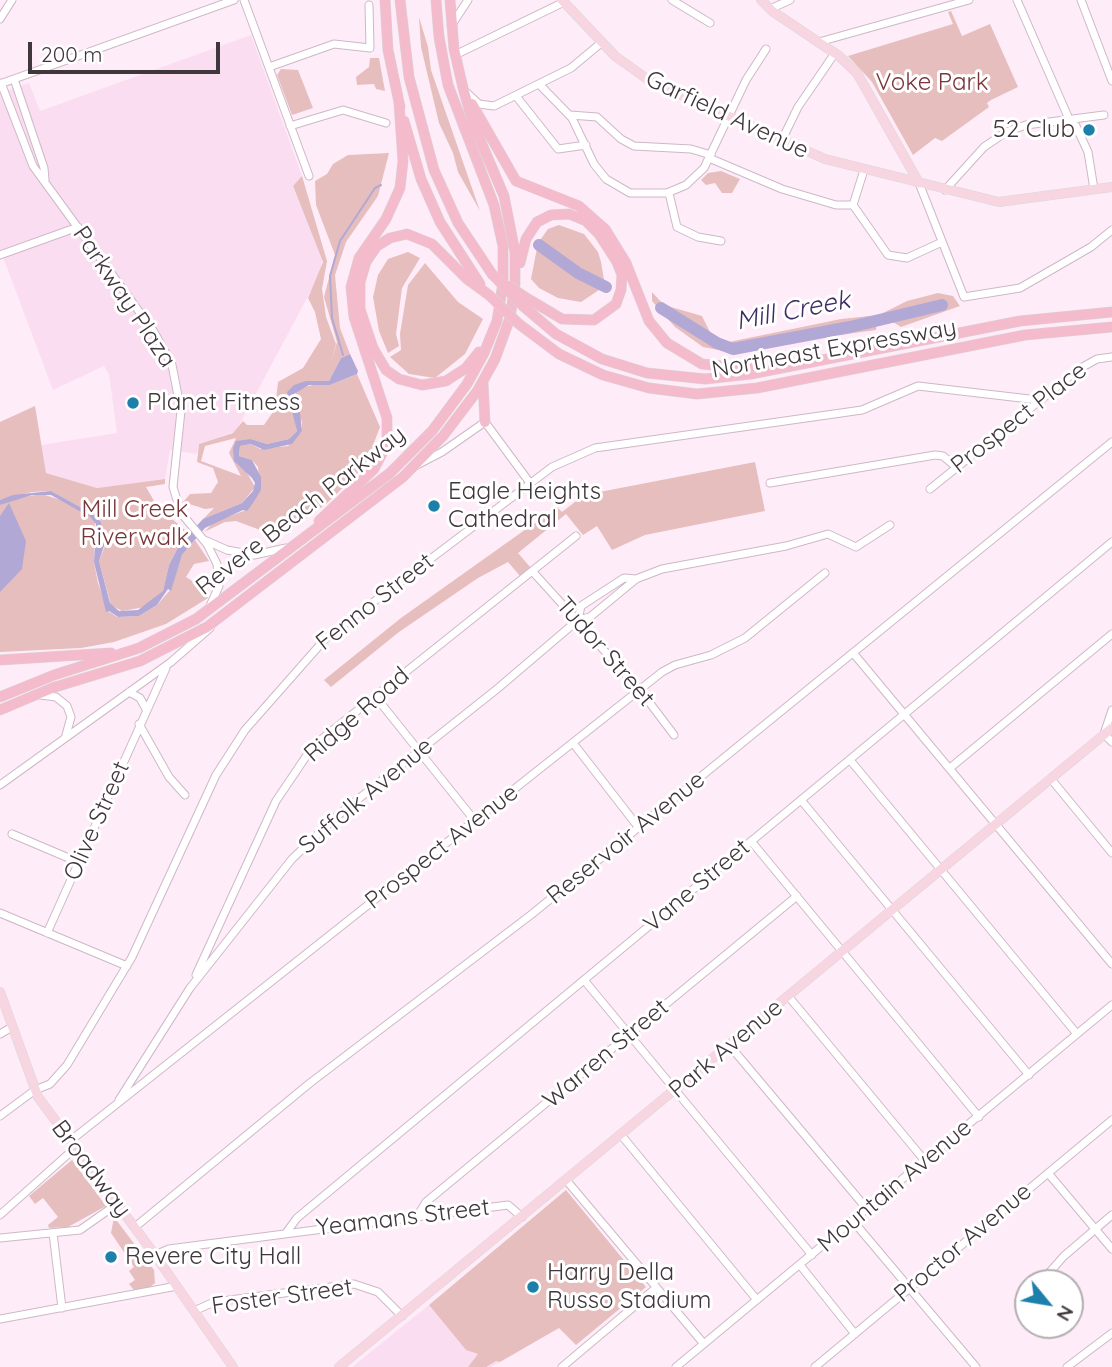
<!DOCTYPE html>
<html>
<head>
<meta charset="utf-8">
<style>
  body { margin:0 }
  #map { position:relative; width:1112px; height:1367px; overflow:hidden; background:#ffecf9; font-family:Quicksand,sans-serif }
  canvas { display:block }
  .north { position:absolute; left:1014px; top:1269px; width:70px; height:70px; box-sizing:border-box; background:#fff; border:2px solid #b3afb1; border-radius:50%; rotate:120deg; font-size:19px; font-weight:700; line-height:28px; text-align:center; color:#40373d }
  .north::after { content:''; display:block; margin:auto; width:24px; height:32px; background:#1d80ab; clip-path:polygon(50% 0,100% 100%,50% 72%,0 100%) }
  .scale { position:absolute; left:28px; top:42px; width:192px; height:32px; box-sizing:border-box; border:4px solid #40373d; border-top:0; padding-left:9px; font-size:21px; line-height:24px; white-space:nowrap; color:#40373d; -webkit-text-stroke:5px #fff; paint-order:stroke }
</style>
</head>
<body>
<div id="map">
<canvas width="1112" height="1367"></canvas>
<div class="north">N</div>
<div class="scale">200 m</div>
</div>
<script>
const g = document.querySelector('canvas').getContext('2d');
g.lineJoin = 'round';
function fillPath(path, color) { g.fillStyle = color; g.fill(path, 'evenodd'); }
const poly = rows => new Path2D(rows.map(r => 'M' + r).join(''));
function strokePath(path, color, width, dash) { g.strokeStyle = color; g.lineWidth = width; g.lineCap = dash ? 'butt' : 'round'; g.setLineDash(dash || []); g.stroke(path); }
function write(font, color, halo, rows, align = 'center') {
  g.font = font + ' Quicksand,sans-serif'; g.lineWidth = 6; g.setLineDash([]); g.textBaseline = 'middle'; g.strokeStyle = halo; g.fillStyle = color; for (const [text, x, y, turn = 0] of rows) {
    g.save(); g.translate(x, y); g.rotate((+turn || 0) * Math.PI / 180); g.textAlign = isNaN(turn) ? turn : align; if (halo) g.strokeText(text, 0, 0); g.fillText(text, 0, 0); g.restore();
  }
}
fillPath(poly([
  [251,35,302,176,293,187,322,259,320,274,236,431,199,444,197,454,170,450,165,479,97,488,46,473,41,445,117,433,109,374,104,366,53,390,0,249,0,93,29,83,40,111],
  [429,1305,466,1350,500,1362,491,1367,352,1367]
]), '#fbddf2');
fillPath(poly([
  [951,11,962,36,990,24,1018,87,991,100,987,103,989,107,942,141,935,138,913,155,872,82,848,56,953,24,948,12],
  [419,17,428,47,431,70,480,211,458,172,453,153,439,123,421,47],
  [370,58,379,58,385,91,376,89,374,84,357,85,356,77,369,67],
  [281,69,298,70,313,108,292,115,277,75],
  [389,153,378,196,346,242,335,275,340,328,350,354,341,358,329,381,289,391,297,431,289,439,267,444,251,439,233,448,255,487,242,503,203,519,214,508,205,509,183,502,190,494,211,493,218,482,213,468,197,462,199,444,233,433,243,421,247,425,264,425,275,409,278,382,303,368,321,339,315,312,308,298,323,262,293,186,302,176,327,261,322,289,326,317,336,344,331,363,337,342,324,297,335,255,316,205,315,181,327,174,333,164,348,155],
  [236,438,229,453,241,476,201,461,205,446],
  [721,171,740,179,732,193,722,193,715,183,706,185,701,180,708,173],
  [559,225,584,234,598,252,601,262,605,286,581,302,558,298,539,288,531,279,538,243,548,229],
  [408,252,420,258,402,288,396,334,399,346,388,353,379,331,373,297,378,275,388,259],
  [425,263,458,302,483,319,465,354,435,378,409,374,390,357,401,350,400,334,408,285],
  [652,292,664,305,702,316,711,334,729,342,841,319,879,315,907,301,938,293,953,296,960,306,901,327,885,317,877,322,876,330,723,351,703,347,675,327,652,301],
  [357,374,380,427,367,461,357,474,326,504,279,537,236,521,225,522,204,532,214,522,246,510,260,491,258,467,252,460,239,456,240,446,251,444,260,449,288,446,302,431,302,422,293,403,297,390,309,385,330,385],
  [35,406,46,473,97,488,165,479,165,484,146,487,157,506,185,530,185,534,169,565,163,591,145,607,122,611,111,605,99,561,105,546,101,522,96,517,51,491,32,492,0,500,0,422],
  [755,462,765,511,645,535,612,550,597,526,583,535,566,514,518,553,531,568,520,576,508,562,478,578,399,632,331,687,324,680,401,618,557,507,562,512,584,495],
  [42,494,73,504,95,521,94,562,98,583,108,611,117,617,139,616,157,605,171,589,182,555,195,540,209,561,194,564,186,577,200,586,208,598,166,624,114,642,81,648,0,652,0,505,16,498],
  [72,1160,106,1206,68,1227,49,1228,48,1225,58,1217,43,1198,35,1204,29,1196],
  [566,1190,646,1287,576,1345,559,1328,500,1362,496,1361,486,1367,468,1367,478,1354,466,1350,429,1305],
  [114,1217,154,1270,155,1283,150,1287,134,1290,129,1284,135,1280,129,1271,134,1267,111,1233]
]), '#e6bebe');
fillPath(poly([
  [350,354,358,371,357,374,330,385,309,385,294,394,293,403,300,413,302,431,292,444,264,450,251,444,240,446,239,456,252,460,261,477,261,490,253,503,247,511,243,510,205,528,182,555,171,591,168,589,157,605,139,616,118,617,109,611,106,612,94,562,96,524,90,517,51,495,32,495,0,505,0,500,13,495,51,491,94,515,101,522,105,543,99,561,110,603,119,611,138,610,163,591,169,565,185,534,189,534,203,519,242,503,253,491,255,483,252,478,234,461,233,448,236,441,251,439,267,444,289,439,297,431,287,392,294,385,306,381,329,381,341,358],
  [9,503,26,541,22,569,0,592,0,516]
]), '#b2a8d5');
strokePath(poly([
  [343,355,332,318,330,276,340,241,375,188,381,185]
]), '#b2a8d5', 2);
strokePath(poly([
  [539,245,578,273,606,287],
  [661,308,717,343,733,349,850,327,942,305]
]), '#b2a8d5', 12);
const minor = poly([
  [244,0,309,176],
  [672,0,710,23],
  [1017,0,1069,119,1076,126,1088,152,1094,189],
  [1081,0,1112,81],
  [770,9,790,0],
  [0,19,12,0],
  [451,26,468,0],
  [819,42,969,0],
  [455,55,564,2],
  [269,67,334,44,370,48,369,5],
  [14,79,44,168,45,180],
  [1,83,33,166,154,332,172,365,181,411,173,487,181,513,207,544,217,564,219,586,210,606],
  [0,84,234,0],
  [539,84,572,118,594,164,606,179,630,193,667,193,686,185,704,168,746,80,766,49],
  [465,91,479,104,494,106,571,68,601,43],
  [516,96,558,149,586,145],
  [570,115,597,117,621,139,634,146,691,149,711,155],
  [290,126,343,110,386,123],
  [781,142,798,107,835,53],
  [709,158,782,189,836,205,853,205],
  [864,170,853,205,888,255,907,258,942,242],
  [919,183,964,297,1020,288,1091,247,1112,230],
  [945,190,984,147,1006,132,1026,125,1104,115],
  [669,193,677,227,698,237,721,241],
  [0,255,78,227],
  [417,465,442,452,485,422,530,483],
  [770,483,935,455,943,456,955,466],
  [930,489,1079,369,1097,359,1112,357],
  [207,541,227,550,254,555,286,548],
  [533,572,640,690,674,735],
  [578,620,581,606,624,578,636,579,662,569,786,546,828,534,856,547,890,525],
  [854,654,1112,964],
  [129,692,140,698,146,709],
  [40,695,56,697,67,706,71,717,66,735],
  [375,696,475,821],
  [1112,710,1104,734,1112,742],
  [139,724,169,777,185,795],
  [573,743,639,828],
  [850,760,1077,1034],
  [950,768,1112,634],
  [1051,779,1112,853],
  [0,785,171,662,210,628],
  [801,800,1029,1075],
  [12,834,78,862],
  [751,841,979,1117],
  [0,913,127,966],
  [47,933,166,668],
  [196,975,276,801,307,755,323,738,576,536],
  [584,980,812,1255],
  [789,997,925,1161],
  [0,1034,12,1027],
  [730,1046,867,1209],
  [119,1100,190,988,292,859,337,816,497,689,578,620,590,617,636,579],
  [0,1116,35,1090,50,1084,67,1065,132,957,216,775,245,730,326,638,552,467,595,448,862,410,918,386,1038,400],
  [622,1136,757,1300],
  [70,1141,662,672,675,665,711,655,745,638,825,573],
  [1048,1173,1112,1249],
  [567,1181,704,1344],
  [0,1215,75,1148],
  [418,1215,426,1202,797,896],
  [853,1221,976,1367],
  [135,1227,310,1083,532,914,1112,442],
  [53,1233,62,1308],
  [286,1233,297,1218,1112,542],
  [0,1238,80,1230,117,1204],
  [155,1255,169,1249,508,1205,522,1217],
  [800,1265,855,1334],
  [1040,1283,1064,1256,1112,1215],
  [1028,1290,1021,1294,1019,1300,1022,1306,1028,1309],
  [194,1311,214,1302,354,1284,378,1292,402,1316],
  [0,1319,177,1286],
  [562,1367,656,1288],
  [676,1367,1112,1005],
  [815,1367,1112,1120],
  [1067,1367,1112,1333]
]);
const major = poly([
  [562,0,615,56,650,81,825,159,999,202,1112,187],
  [761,0,772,11,839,56,857,73,919,183],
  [0,992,38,1097,155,1255,233,1367],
  [339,1367,1112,728]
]);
const highway = poly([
  [385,0,388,50,400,107],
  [400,0,409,77,434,170,458,223,492,274],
  [472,104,516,181,579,206,605,229,626,263,649,321,667,343,702,364,753,369],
  [404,121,421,179,440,222,480,284],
  [520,263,526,239,537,222,551,215,569,214,586,221,599,234,617,262,622,275,621,290,616,304,594,320,562,319,525,297],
  [523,306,556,334,602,359,647,373,705,379,751,374,1020,321,1112,312],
  [519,324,559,354,603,375,649,388,697,394,757,388,1025,335,1112,327],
  [479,352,466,368,446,381,422,385,399,379,386,370,373,348,360,309,360,282,366,262,377,246,390,238,407,234,432,244,467,279,489,295],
  [483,383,485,422],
  [319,521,374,469,387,444,387,418,354,317,351,287,359,258,386,219,400,188,403,161,399,103],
  [0,660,111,653],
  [0,697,54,675,139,648,196,619,390,473,432,431,467,384,484,353,497,321,503,283,503,246,494,205,448,85,439,37,436,0],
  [0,710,52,688,140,661,207,627,403,477,443,436,478,390,495,359,510,318,515,284,515,252,504,196,473,123,463,88,454,49,450,0]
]);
strokePath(minor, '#ceb8c7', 9);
strokePath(major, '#d9d7d8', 10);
strokePath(highway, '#d9d7d8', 11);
strokePath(minor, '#fff', 7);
strokePath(major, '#f8d6e1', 9);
strokePath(highway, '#f4bbcd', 10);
const highwayBridge = poly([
  [492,274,523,306],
  [509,286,525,297],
  [489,295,519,324]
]);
strokePath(highwayBridge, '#d9d7d8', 11, []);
strokePath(highwayBridge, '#f4bbcd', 10);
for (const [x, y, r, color] of [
  [1089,130,7,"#1d80ab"],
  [133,403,7,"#1d80ab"],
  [434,506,7,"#1d80ab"],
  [111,1257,7,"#1d80ab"],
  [533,1287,7,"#1d80ab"]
]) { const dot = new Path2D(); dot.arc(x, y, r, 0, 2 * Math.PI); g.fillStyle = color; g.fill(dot); strokePath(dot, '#fff', 2.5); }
write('24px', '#79363a', '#fff', [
  ["Voke Park",932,83],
  ["Mill Creek",135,510],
  ["Riverwalk",135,538]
]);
write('24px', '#40373d', '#fff', [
  ["Garfield Avenue",727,115,25],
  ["Parkway Plaza",124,297,56],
  ["Northeast Expressway",834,349,-10],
  ["Prospect Place",1019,418,-38],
  ["Revere Beach Parkway",301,511,-38],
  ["Fenno Street",375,602,-38],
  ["Tudor Street",605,652,49],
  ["Ridge Road",357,715,-41],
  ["Suffolk Avenue",366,796,-40],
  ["Olive Street",97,821,-66],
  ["Reservoir Avenue",626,838,-39],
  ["Prospect Avenue",442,847,-38],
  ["Vane Street",697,886,-40],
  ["Park Avenue",726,1049,-40],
  ["Warren Street",606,1054,-40],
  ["Broadway",91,1169,53],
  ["Mountain Avenue",895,1186,-40],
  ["Yeamans Street",403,1218,-7],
  ["Proctor Avenue",963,1243,-40],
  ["Foster Street",282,1297,-8]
]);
write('24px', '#40373d', '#fff', [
  ["52 Club",1075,130,"right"],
  ["Planet Fitness",147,403],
  ["Eagle Heights",448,492],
  ["Cathedral",448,520],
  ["Revere City Hall",125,1257],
  ["Harry Della",547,1273],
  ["Russo Stadium",547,1301]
], 'left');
write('italic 26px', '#3e2d65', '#fff', [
  ["Mill Creek",793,311,-11]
]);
</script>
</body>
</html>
